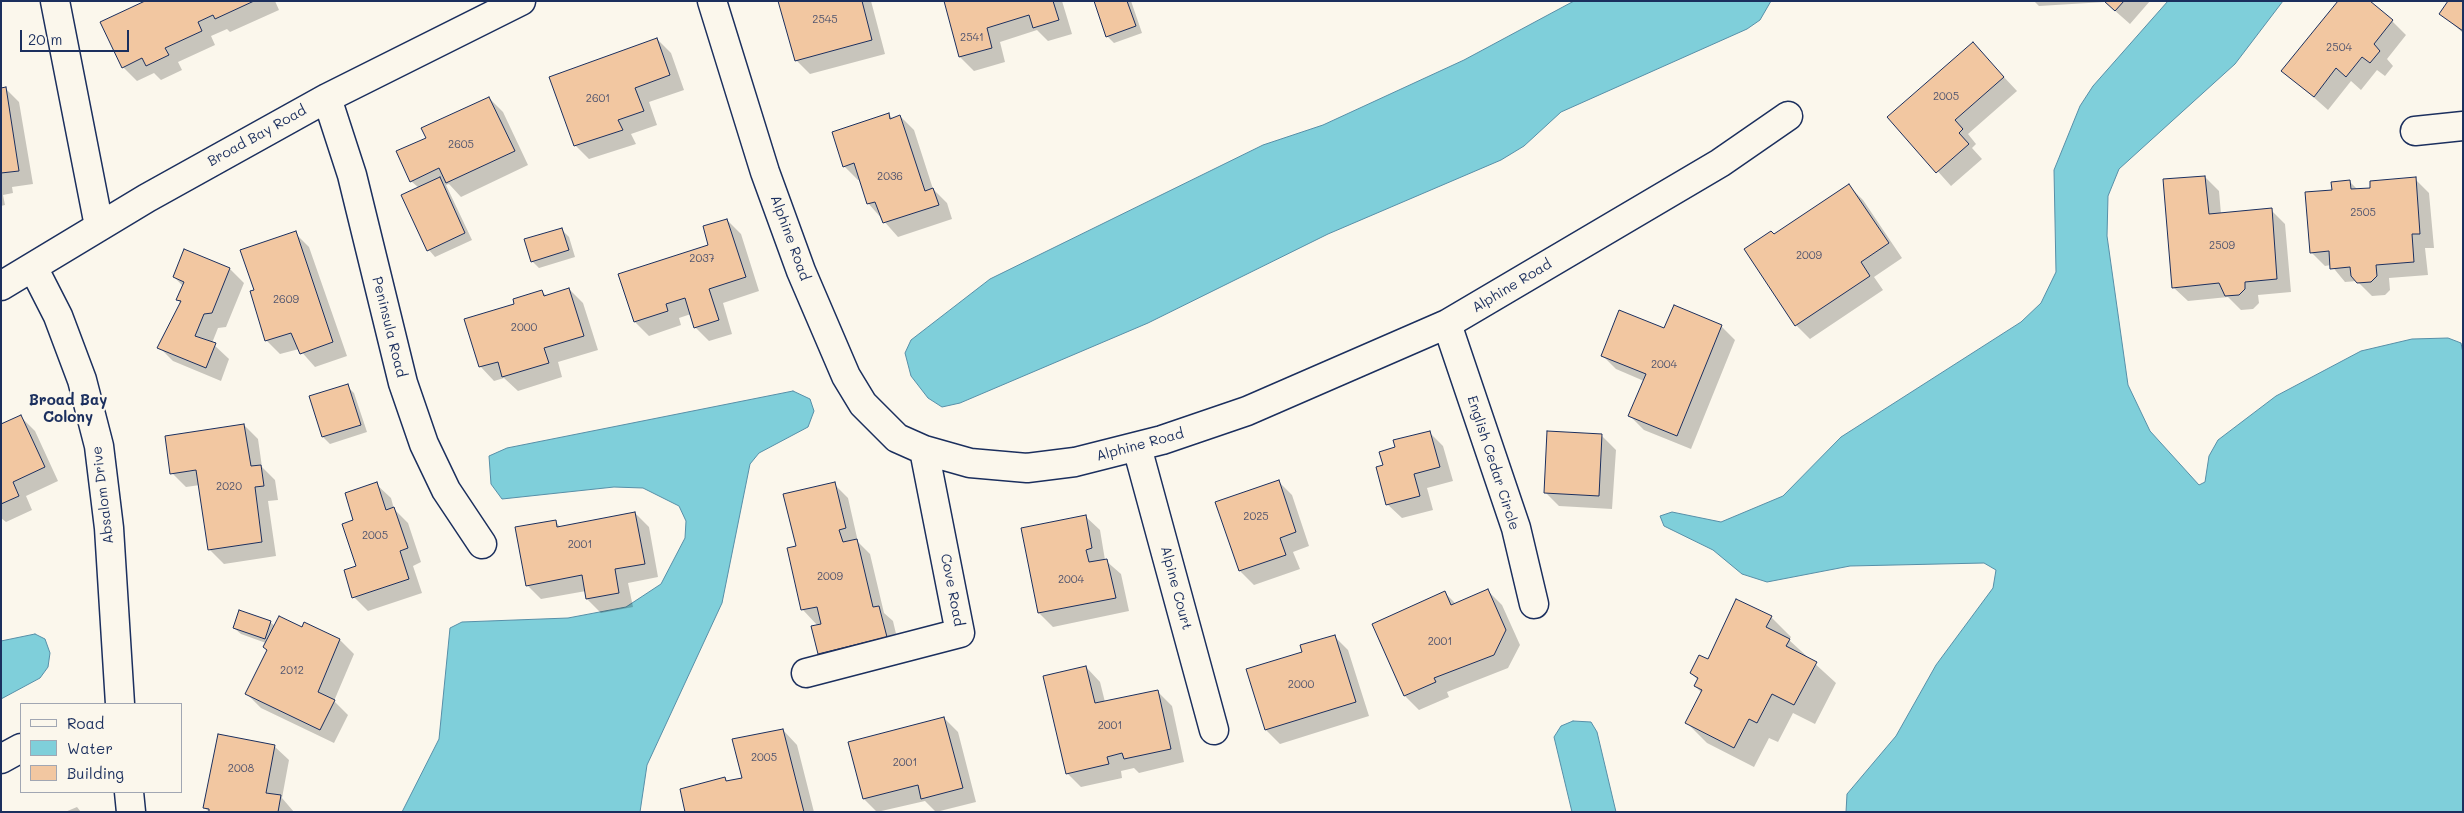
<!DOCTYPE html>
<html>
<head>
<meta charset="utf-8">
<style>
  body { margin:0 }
  #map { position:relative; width:2464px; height:813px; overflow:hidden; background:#fbf7ec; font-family:Mali,sans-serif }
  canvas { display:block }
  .frame { position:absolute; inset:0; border:2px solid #1b2f5e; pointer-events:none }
  .legend { position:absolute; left:20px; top:703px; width:162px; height:90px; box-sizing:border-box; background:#fbf7ec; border:1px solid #a1a7b3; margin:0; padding:6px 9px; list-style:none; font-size:15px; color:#1b2f5e }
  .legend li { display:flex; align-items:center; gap:10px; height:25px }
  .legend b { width:25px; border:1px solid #a1a7b3 }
  .scale { position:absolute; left:20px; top:30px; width:109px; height:22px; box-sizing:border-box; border:2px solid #1b2f5e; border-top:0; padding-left:6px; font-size:15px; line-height:18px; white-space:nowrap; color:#1b2f5e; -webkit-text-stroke:4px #fbf7ec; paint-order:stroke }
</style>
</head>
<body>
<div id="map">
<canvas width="2464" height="813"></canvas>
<div class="frame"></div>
<ul class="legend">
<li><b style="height:6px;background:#fbf7ec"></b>Road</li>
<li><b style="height:14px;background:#7fcfda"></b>Water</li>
<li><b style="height:14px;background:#f2c7a1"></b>Building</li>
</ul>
<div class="scale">20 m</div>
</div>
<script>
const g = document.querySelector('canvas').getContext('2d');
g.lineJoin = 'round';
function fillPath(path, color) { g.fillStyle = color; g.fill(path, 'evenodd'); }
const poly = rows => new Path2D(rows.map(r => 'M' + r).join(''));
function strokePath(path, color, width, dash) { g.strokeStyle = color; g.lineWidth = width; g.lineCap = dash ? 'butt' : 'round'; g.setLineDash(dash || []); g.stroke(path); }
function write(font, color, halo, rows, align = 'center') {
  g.font = font + ' Mali,sans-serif'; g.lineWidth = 4.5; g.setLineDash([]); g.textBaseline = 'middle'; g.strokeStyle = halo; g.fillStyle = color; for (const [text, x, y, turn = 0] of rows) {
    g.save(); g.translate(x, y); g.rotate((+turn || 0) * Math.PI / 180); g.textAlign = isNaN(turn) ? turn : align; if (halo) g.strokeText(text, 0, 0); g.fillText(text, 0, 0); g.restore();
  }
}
const water = poly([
  [1574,1,1771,1,1760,20,1747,29,1561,112,1524,146,1501,160,1328,234,1148,323,960,403,942,407,928,398,911,376,905,353,911,340,990,279,1263,145,1323,125,1464,60,1574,1],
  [2168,1,2283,1,2235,64,2119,169,2108,196,2107,236,2128,385,2150,431,2199,485,2205,482,2209,456,2218,440,2276,396,2361,351,2412,339,2448,338,2461,343,2463,353,2463,812,1846,812,1847,794,1896,736,1936,665,1993,588,1996,570,1984,563,1850,566,1767,582,1742,574,1713,550,1664,526,1660,516,1672,512,1721,522,1783,496,1841,437,2021,322,2041,303,2056,272,2054,170,2080,106,2093,86,2168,1],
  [793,391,810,399,814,411,808,427,759,453,750,464,722,603,647,765,640,812,402,812,439,739,450,628,462,622,568,618,626,607,661,584,685,538,686,521,679,506,643,488,614,487,502,499,491,484,489,456,507,448,793,391],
  [35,634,45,639,50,653,48,667,40,678,1,699,1,641,35,634],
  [1573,721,1591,722,1597,732,1616,812,1572,812,1554,737,1561,726,1573,721]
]);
fillPath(water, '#7fcfda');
strokePath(water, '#578fa8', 1);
fillPath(poly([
  [147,1,275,1,279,10,230,32,227,29,211,36,215,45,178,62,182,70,161,80,154,73,137,81,123,67],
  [779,1,871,1,885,54,810,74,796,60],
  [946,1,1062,1,1072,34,1048,41,1037,30,1000,42,1005,62,974,71,960,57],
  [1095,1,1131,1,1142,33,1114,43,1107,36],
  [2034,1,2150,1,2130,24,2105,2,2039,6],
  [2463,1,2463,33,2441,13],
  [2392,21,2406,35,2387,59,2393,66,2385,76,2377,70,2361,90,2351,81,2328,110,2283,70],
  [657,39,671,53,684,90,649,102,657,125,631,134,636,144,589,159,575,145],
  [1973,44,2017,91,1968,134,1976,144,1972,148,1982,159,1951,186,1889,117],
  [5,88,19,102,33,184,12,187,13,193,3,195,5,205,1,206,1,89],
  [489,98,503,112,528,165,461,197,449,184,446,185,472,240,435,257,429,250,419,188,411,181,427,139],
  [888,114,893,119,900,116,914,130,933,189,947,203,952,219,898,237,868,203,861,180,858,180,844,166],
  [2205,177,2219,191,2221,214,2271,210,2285,224,2291,292,2258,295,2259,303,2253,309,2241,310,2228,297,2188,301,2173,287],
  [2415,179,2429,193,2434,248,2425,248,2428,275,2389,278,2390,290,2385,295,2372,296,2357,281,2345,282,2331,265,2325,266,2311,252,2333,191,2350,182,2358,190,2371,189],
  [1849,186,1863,200,1902,258,1874,277,1883,290,1810,339,1796,325,1774,236],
  [727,220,741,234,759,291,723,303,732,334,709,341,695,327,691,314,679,318,681,325,649,336,635,322,710,245],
  [562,230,569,237,575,257,539,268,532,261],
  [295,233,309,247,347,356,315,367,299,349,280,354,266,340,256,291],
  [185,251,230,269,244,283,226,327,218,328,212,343,229,359,221,381,173,361,159,347,181,303,178,300,183,286,174,277],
  [569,289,583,303,598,350,558,362,562,377,518,391,504,378,494,381,480,366,516,305,542,292,547,296],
  [1721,326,1735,340,1691,449,1644,430,1630,416,1644,381,1616,369,1602,355,1665,330],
  [347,386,354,393,367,432,330,444,323,437,311,396],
  [21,417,35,431,58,481,26,496,32,510,6,522,1,518,1,425],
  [244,425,258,439,262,467,275,480,278,500,268,501,276,556,224,564,210,550,200,485,186,487,172,473],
  [1429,432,1443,446,1453,481,1427,488,1433,510,1402,518,1387,504,1384,466,1397,448],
  [1602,436,1616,450,1612,509,1559,506,1545,492],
  [1278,481,1292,495,1309,546,1293,552,1300,569,1254,585,1240,571,1216,503],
  [376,484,391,498,394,509,408,523,421,562,413,566,422,593,368,611,354,597,358,567,355,521],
  [834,484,848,498,858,542,870,554,884,613,893,621,900,651,833,667,819,653,818,626,803,610,797,547],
  [635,513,649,527,658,577,628,583,633,607,601,613,587,599,586,591,541,599,527,585,555,521,561,528],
  [1085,516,1100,530,1105,560,1121,574,1129,611,1053,627,1039,613],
  [1488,591,1502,605,1520,645,1508,668,1447,692,1449,697,1419,710,1405,696,1374,624,1445,593,1456,604],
  [1771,617,1791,637,1789,640,1836,683,1815,724,1793,713,1778,742,1769,738,1754,767,1707,743,1687,723,1702,693,1695,686,1698,680,1691,673],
  [270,622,275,626,302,629,305,623,340,640,354,654,334,701,348,715,334,743,261,708,247,694,268,651,266,643,241,634,234,628],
  [1334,636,1348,650,1369,716,1280,744,1266,730,1248,670,1303,652],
  [1086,667,1100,682,1105,702,1158,692,1172,706,1184,762,1139,773,1134,768,1121,771,1122,778,1081,787,1067,773],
  [944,718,958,732,976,802,936,812,925,801,877,812,864,799,849,743],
  [783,730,797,745,814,812,687,812,724,778,728,782,743,779],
  [274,746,289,760,282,798,294,812,209,812,205,808],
  [77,807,81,812,65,812]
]), '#0003');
const building = poly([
  [145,1,254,1,215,19,213,15,198,22,202,31,165,48,169,55,146,66,142,58,122,68,100,22,145,1],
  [778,1,862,1,872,40,795,61,778,1],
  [944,1,1053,1,1059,20,1033,28,1029,15,987,28,992,48,959,57,944,1],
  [1094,1,1127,1,1136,26,1106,37,1094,1],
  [2104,1,2124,1,2115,11,2104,1],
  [2338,1,2370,1,2393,20,2374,44,2380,51,2370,63,2362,57,2346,77,2336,68,2314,97,2281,71,2338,1],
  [2448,1,2463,1,2463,31,2439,14,2448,1],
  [657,38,670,75,635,88,644,111,618,120,623,130,574,146,549,77,657,38],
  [1973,42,2004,77,1955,120,1963,129,1959,133,1969,144,1936,173,1887,117,1973,42],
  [6,87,19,171,1,173,1,88,6,87],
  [489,97,515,151,446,183,439,168,410,182,396,151,426,138,421,128,489,97],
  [889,113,890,119,900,115,925,191,933,188,939,205,883,223,875,202,867,204,854,163,843,167,832,132,889,113],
  [2205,176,2209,214,2272,208,2277,279,2245,282,2245,289,2239,295,2225,296,2219,283,2172,288,2163,179,2205,176],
  [440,177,465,233,427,251,401,195,440,177],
  [2416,177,2420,234,2412,234,2414,262,2376,265,2377,276,2371,282,2357,283,2351,276,2350,267,2330,269,2329,251,2310,253,2305,192,2332,190,2331,182,2350,180,2351,189,2370,188,2370,181,2416,177],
  [1849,184,1889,243,1861,262,1870,276,1795,326,1744,249,1771,231,1774,234,1849,184],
  [727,219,746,277,709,289,719,320,694,328,685,298,666,304,668,311,634,322,618,274,708,245,703,226,727,219],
  [562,228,569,250,531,262,524,239,562,228],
  [296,231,333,342,300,354,291,333,265,341,250,291,254,290,240,250,296,231],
  [184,249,230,268,212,313,204,314,195,336,216,343,206,368,157,348,181,301,176,300,184,282,173,277,184,249],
  [569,288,584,336,544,348,549,363,502,377,498,362,479,367,464,319,514,304,513,299,542,290,544,296,569,288],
  [1674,305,1722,325,1677,436,1628,416,1646,374,1601,356,1619,310,1664,328,1674,305],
  [348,384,361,425,322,437,309,396,348,384],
  [21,415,45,467,13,482,19,496,1,504,1,424,21,415],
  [244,424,251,466,261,465,264,486,255,487,262,542,208,550,196,470,170,474,165,436,244,424],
  [1430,431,1440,467,1414,474,1420,496,1386,505,1376,467,1383,465,1379,452,1395,447,1393,440,1430,431],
  [1547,431,1602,434,1599,496,1544,493,1547,431],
  [1279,480,1296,532,1280,538,1286,555,1239,571,1215,502,1279,480],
  [377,482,386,510,394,507,408,548,400,551,409,579,352,598,344,570,356,566,342,524,353,520,345,493,377,482],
  [835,482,846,528,839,530,843,542,857,539,873,607,879,606,887,637,818,654,811,626,821,624,817,607,801,610,787,548,796,546,783,494,835,482],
  [635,512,645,564,615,569,619,593,586,599,582,575,526,586,515,527,556,520,557,527,635,512],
  [1086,515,1092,548,1086,550,1089,562,1107,559,1116,598,1038,613,1021,528,1086,515],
  [1488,589,1506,630,1494,655,1434,678,1436,682,1404,696,1372,624,1445,591,1451,605,1488,589],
  [1736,599,1772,616,1766,627,1790,639,1786,646,1817,662,1794,705,1772,694,1757,723,1749,719,1734,748,1685,723,1702,690,1694,686,1698,678,1690,673,1699,655,1708,659,1736,599],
  [239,610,271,621,265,639,233,628,239,610],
  [279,616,302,627,304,622,340,639,318,692,335,700,320,730,245,694,267,650,263,647,279,616],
  [1335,635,1356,702,1265,730,1246,669,1302,652,1300,645,1335,635],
  [1086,666,1095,703,1158,690,1171,749,1124,759,1122,753,1107,757,1109,764,1066,774,1043,676,1086,666],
  [944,717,963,788,921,799,918,785,863,799,848,742,944,717],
  [783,729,804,812,685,812,680,789,725,777,726,781,742,778,732,739,783,729],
  [218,734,275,745,266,793,281,795,278,812,209,812,209,809,203,808,218,734]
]);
fillPath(building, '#f2c7a1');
strokePath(building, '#1b2f5e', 1);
const street = poly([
  [55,1,99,226],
  [712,1,765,172,801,271,846,376,863,404,897,438,924,450,970,463,1027,468,1075,462,1162,440,1247,411,1447,324,1720,163,1788,116],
  [327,98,352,175,403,383,424,444,446,490,482,544],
  [2415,131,2463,126],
  [33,267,58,316,82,380,99,446,109,528,120,704],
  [1,286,147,198,327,98,521,1],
  [1447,324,1516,528,1534,604],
  [1137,447,1214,730],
  [806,673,960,633,924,450],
  [1,759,21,748],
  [129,792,131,812]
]);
strokePath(street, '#1b2f5e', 31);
strokePath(street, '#fbf7ec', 28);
write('11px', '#51556f', null, [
  ["2545",825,20],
  ["2541",972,38],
  ["2504",2339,48],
  ["2005",1946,97],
  ["2601",598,99],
  ["2605",461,145],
  ["2036",890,177],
  ["2505",2363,213],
  ["2509",2222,246],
  ["2009",1809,256],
  ["2037",702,259],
  ["2609",286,300],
  ["2000",524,328],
  ["2004",1664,365],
  ["2020",229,487],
  ["2025",1256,517],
  ["2005",375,536],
  ["2001",580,545],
  ["2009",830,577],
  ["2004",1071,580],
  ["2001",1440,642],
  ["2012",292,671],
  ["2000",1301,685],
  ["2001",1110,726],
  ["2005",764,758],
  ["2001",905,763],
  ["2008",241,769]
]);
write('14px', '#1b2f5e', '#fbf7ec', [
  ["Broad Bay Road",257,136,-29],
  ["Alphine Road",790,238,70],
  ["Alphine Road",1512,286,-31],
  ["Peninsula Road",389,327,76],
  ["Alphine Road",1140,445,-15],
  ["English Cedar Circle",1493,463,72],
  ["Absalom Drive",103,495,-97],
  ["Alpine Court",1176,588,75],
  ["Cove Road",952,590,79]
]);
write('bold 15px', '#1b2f5e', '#fbf7ec', [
  ["Broad Bay",68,400],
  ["Colony",68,417]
]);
</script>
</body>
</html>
